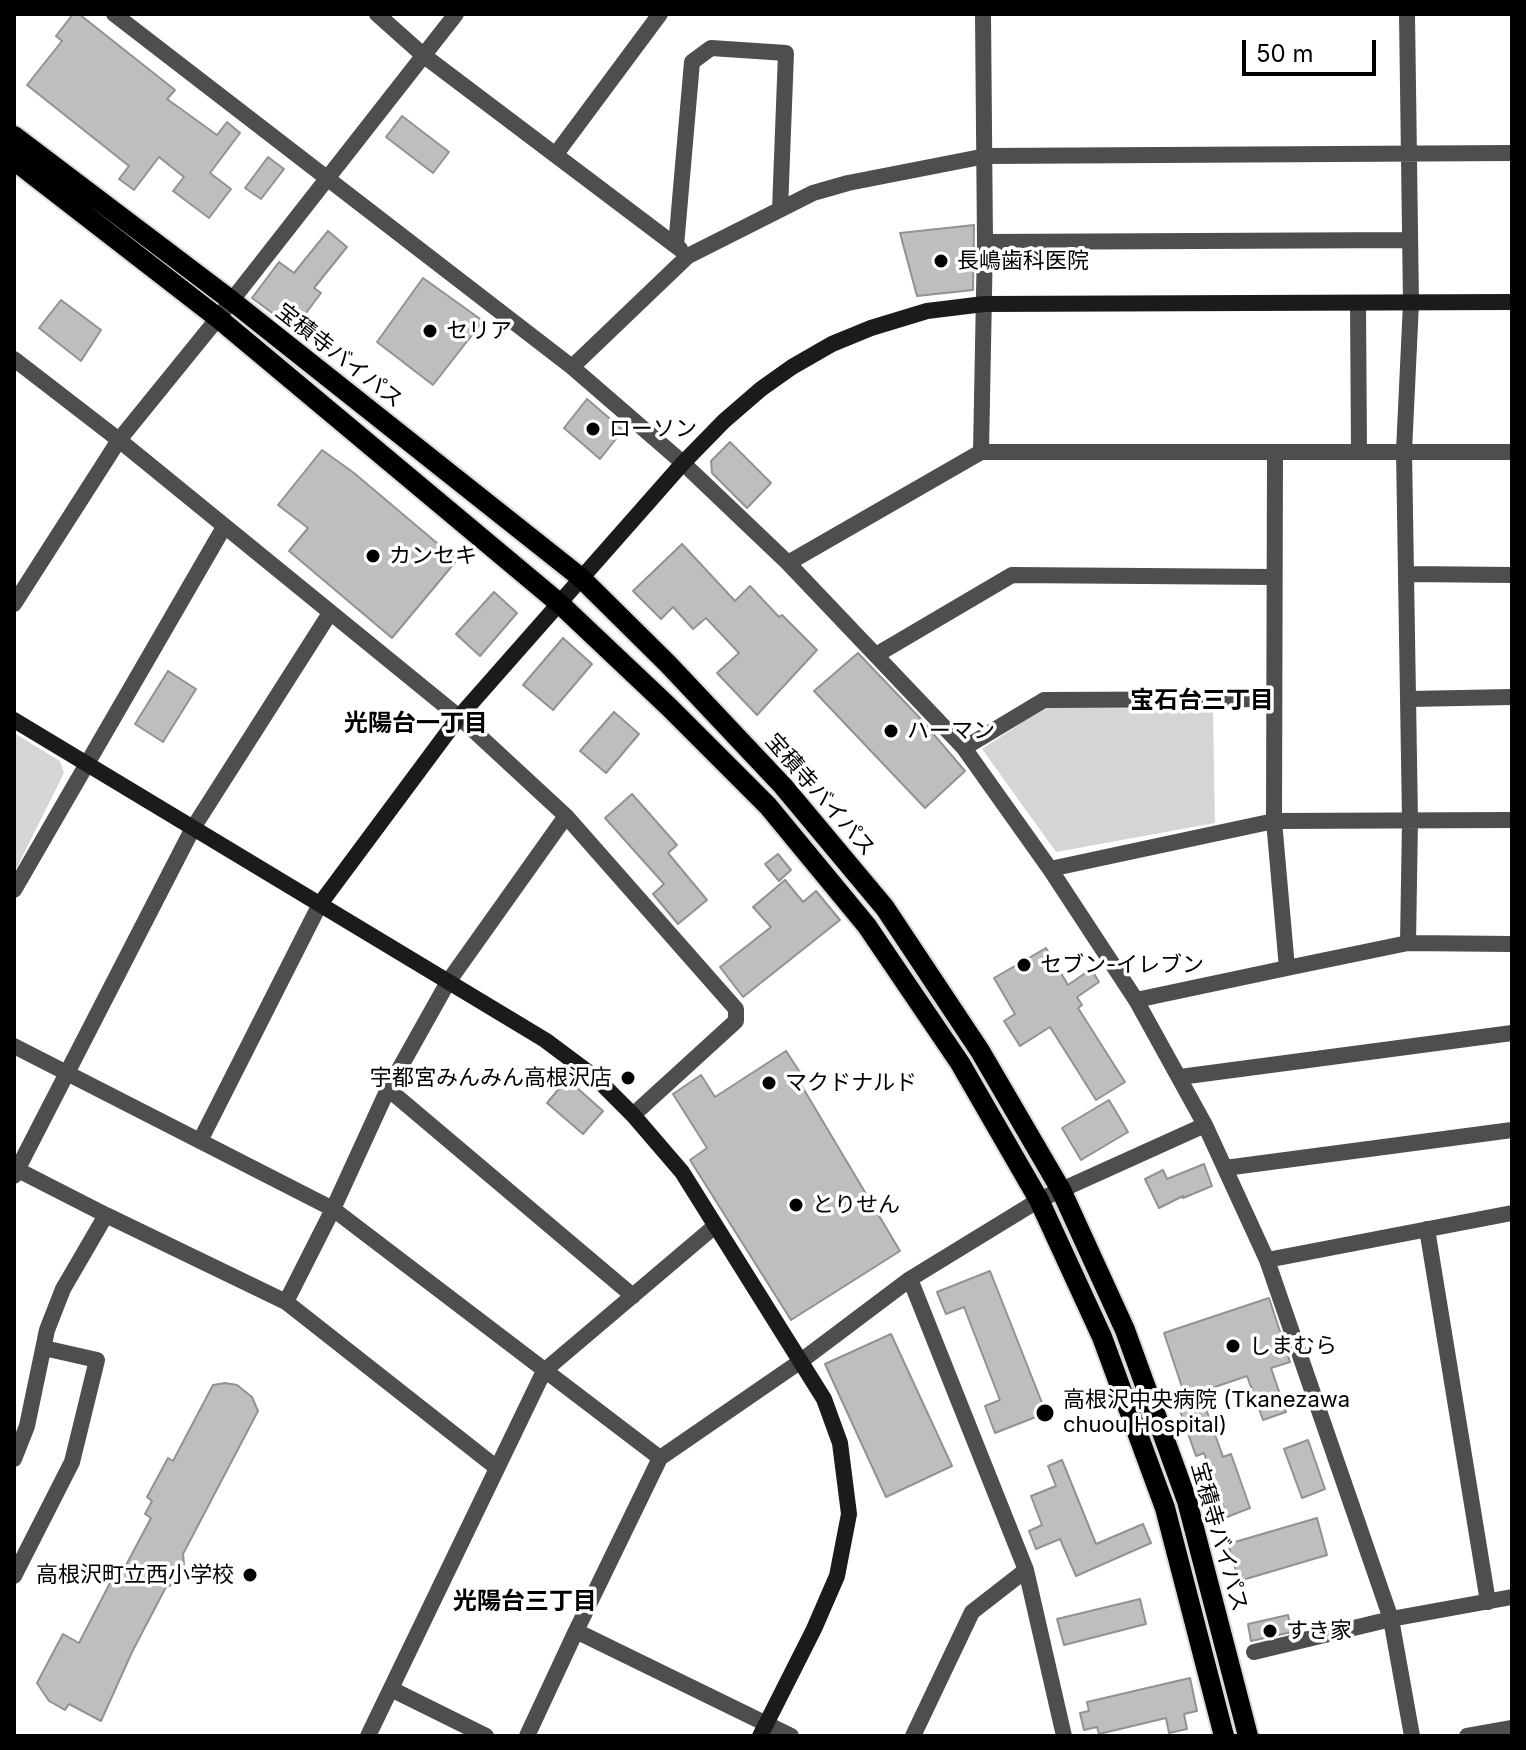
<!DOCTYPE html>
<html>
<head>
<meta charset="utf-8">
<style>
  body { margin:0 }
  #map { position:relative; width:1526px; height:1750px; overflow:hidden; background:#fff; font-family:Inter,sans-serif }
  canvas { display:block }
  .frame { position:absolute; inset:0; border:16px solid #000; pointer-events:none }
  .scale { position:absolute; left:1242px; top:40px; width:134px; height:36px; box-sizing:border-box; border:4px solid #000; border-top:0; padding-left:10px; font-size:24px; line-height:28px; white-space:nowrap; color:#000; -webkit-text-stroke:6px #fff; paint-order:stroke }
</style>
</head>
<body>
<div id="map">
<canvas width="1526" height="1750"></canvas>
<div class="frame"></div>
<div class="scale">50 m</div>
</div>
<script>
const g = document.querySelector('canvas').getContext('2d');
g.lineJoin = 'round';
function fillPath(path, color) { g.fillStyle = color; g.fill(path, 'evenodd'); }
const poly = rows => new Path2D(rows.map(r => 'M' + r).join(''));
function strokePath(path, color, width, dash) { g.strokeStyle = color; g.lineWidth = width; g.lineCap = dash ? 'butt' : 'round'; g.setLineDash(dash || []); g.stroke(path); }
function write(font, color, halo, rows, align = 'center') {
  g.font = font + ' Inter,"Noto Sans JP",sans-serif'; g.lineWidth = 7; g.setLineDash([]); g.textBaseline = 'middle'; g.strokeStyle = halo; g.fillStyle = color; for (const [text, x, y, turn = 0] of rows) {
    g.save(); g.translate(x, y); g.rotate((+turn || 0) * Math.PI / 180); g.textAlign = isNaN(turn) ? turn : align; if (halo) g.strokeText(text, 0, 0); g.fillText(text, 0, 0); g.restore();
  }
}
fillPath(poly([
  [1046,707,1213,710,1215,823,1056,852,982,749],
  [14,733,60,761,64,773,14,873]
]), '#d5d5d5');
const building = poly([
  [73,14,79,14,175,90,167,99,217,135,227,122,240,133,210,173,231,189,209,218,173,191,184,177,159,157,134,190,119,179,129,166,27,85,62,41,56,36,73,14],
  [402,116,449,152,433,173,386,137,402,116],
  [268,157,284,169,261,199,245,188,268,157],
  [974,225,973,290,917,296,900,233,974,225],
  [328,231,347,247,314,288,321,293,294,329,252,298,279,262,294,273,328,231],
  [423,278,483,321,433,385,377,342,423,278],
  [61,300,101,330,81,361,39,328,61,300],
  [587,399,623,430,600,459,564,428,587,399],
  [730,442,771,483,747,508,712,473,711,461,730,442],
  [322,450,354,473,457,560,392,638,289,551,308,528,278,505,322,450],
  [682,544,735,601,750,586,779,617,782,615,817,650,757,715,717,673,739,653,706,618,693,629,673,607,661,619,633,591,682,544],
  [494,592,517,613,480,656,456,634,494,592],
  [563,638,592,664,553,710,523,685,563,638],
  [858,653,918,716,965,771,925,808,814,691,858,653],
  [168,671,196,689,163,742,135,724,168,671],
  [614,712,639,734,606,773,580,751,614,712],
  [632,794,677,845,668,853,707,900,678,924,653,894,664,884,605,818,632,794],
  [778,854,791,870,779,881,765,864,778,854],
  [785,880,803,902,816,891,840,920,743,997,720,967,771,927,753,907,785,880],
  [1046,948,1068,985,1091,969,1099,982,1077,997,1082,1005,1078,1008,1125,1082,1096,1100,1050,1027,1020,1046,1004,1021,1015,1014,994,978,1046,948],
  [786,1051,805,1080,800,1083,900,1251,791,1320,690,1160,707,1148,673,1094,701,1075,715,1097,786,1051],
  [567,1079,603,1111,583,1134,547,1103,567,1079],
  [1109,1100,1128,1132,1081,1160,1062,1128,1109,1100],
  [1204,1164,1212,1186,1183,1198,1183,1196,1159,1208,1145,1179,1163,1170,1167,1179,1204,1164],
  [990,1271,1046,1413,995,1433,985,1406,1000,1400,964,1307,946,1314,937,1292,990,1271],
  [1269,1298,1290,1362,1271,1368,1286,1412,1263,1420,1247,1376,1200,1392,1223,1457,1231,1454,1250,1508,1227,1517,1204,1453,1196,1456,1179,1408,1188,1405,1164,1333,1269,1298],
  [891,1334,952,1466,886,1497,825,1364,891,1334],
  [225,1383,237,1385,252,1397,258,1411,183,1554,184,1564,180,1574,174,1584,166,1587,132,1652,101,1721,69,1704,65,1710,49,1701,37,1683,63,1634,79,1643,110,1583,115,1586,151,1518,145,1514,152,1501,147,1497,168,1458,173,1461,213,1385,225,1383],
  [1308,1440,1325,1489,1302,1498,1284,1449,1308,1440],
  [1062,1460,1096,1544,1143,1524,1151,1543,1076,1576,1060,1539,1036,1549,1029,1531,1042,1525,1031,1496,1056,1486,1048,1466,1062,1460],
  [1317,1518,1327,1555,1239,1581,1228,1544,1317,1518],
  [1140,1599,1146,1624,1064,1645,1057,1619,1140,1599],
  [1288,1615,1292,1632,1251,1641,1248,1624,1288,1615],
  [1190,1678,1197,1711,1184,1714,1187,1729,1169,1733,1166,1718,1099,1734,1097,1727,1084,1730,1080,1713,1089,1711,1087,1702,1190,1678]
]);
fillPath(building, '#bebebe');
strokePath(building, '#929292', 2);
const primary = poly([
  [14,136,232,301,580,577,668,664,783,786,885,908,980,1051,1061,1190,1125,1330,1187,1501,1248,1736],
  [14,160,218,318,559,603,669,707,768,806,867,926,960,1063,1039,1200,1102,1337,1165,1508,1224,1736]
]);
strokePath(primary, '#dbdbdb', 24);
strokePath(poly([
  [114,14,572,367,683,463,788,563,964,748,1050,869,1136,1000,1205,1125,1267,1260,1391,1619,1412,1736],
  [377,14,423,55,680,249],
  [1407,14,1411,303,1404,451,1410,820,1408,943],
  [556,154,660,14],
  [985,242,1408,240],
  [676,246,692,62,711,48,786,53,780,210],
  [1358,303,1359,451],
  [14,359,119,440,459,717,566,816,736,1009,736,1021,633,1115],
  [572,367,688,256,813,193,848,183,986,156,1512,153],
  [981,452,985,242,983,14],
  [788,563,981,452,1512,452],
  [1407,574,1512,575],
  [14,604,119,440,218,318,456,14],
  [876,655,1012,575,1274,577],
  [1409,699,1512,697],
  [964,748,1044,700,1274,699],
  [1050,869,1274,821,1512,820],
  [14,890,224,527],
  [1287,968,1408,943,1512,944],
  [1136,1000,1287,968,1274,821,1275,452],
  [14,1046,333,1209,660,1458],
  [1180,1077,1512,1033],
  [388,1089,633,1296],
  [200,1141,320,904],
  [14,1168,106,1215,63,1289,47,1330,27,1426,14,1459],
  [1225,1168,1512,1130],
  [14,1176,193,828,330,613],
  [106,1215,286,1302,497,1468],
  [1427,1229,1488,1602],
  [1267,1260,1512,1213],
  [910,1279,1026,1570,1064,1736],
  [286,1302,333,1209,388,1089,448,982,566,816],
  [14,1576,72,1462,97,1360,44,1348],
  [1254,1652,1391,1619,1512,1597],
  [391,1689,486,1736],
  [368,1736,544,1371,715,1226],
  [527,1736,576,1631],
  [791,1736,576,1631,660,1458,801,1361,910,1279,1039,1200,1205,1125],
  [913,1736,972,1612,1026,1570],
  [1467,1736,1512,1728]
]), '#4e4e4e', 16);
strokePath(poly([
  [14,720,545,1040,596,1078,633,1115,682,1172,824,1399,840,1443,849,1514,837,1576,814,1629,760,1736],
  [320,904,459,717,683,463,724,421,761,389,792,367,832,344,871,328,927,311,984,304,1512,302]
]), '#1b1b1b', 16);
strokePath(primary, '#000', 20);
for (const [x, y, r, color] of [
  [941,261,8,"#000"],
  [430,331,8,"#000"],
  [593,429,8,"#000"],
  [373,556,8,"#000"],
  [891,731,8,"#000"],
  [1024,965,8,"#000"],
  [628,1078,8,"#000"],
  [769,1083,8,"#000"],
  [796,1205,8,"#000"],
  [1233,1346,8,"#000"],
  [1045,1413,10,"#000"],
  [250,1575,8,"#000"],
  [1270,1631,8,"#000"]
]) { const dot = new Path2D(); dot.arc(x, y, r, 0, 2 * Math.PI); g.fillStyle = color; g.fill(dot); strokePath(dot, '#fff', 3); }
write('22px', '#000', '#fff', [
  ["長嶋歯科医院",957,261],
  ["セリア",446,331],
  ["ローソン",609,429],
  ["カンセキ",389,556],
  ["ハーマン",907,731],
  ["セブン-イレブン",1040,965],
  ["宇都宮みんみん高根沢店",612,1078,"right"],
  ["マクドナルド",785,1083],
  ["とりせん",812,1205],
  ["しまむら",1249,1346],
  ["高根沢中央病院 (Tkanezawa",1063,1400],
  ["chuou Hospital)",1063,1425],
  ["高根沢町立西小学校",234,1575,"right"],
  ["すき家",1286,1631]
], 'left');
write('22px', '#000', '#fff', [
  ["宝積寺バイパス",339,356,38],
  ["宝積寺バイパス",820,795,49],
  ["宝積寺バイパス",1219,1537,74]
]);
write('bold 24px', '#000', '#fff', [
  ["宝石台三丁目",1202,701],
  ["光陽台一丁目",416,724],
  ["光陽台三丁目",525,1602]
]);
</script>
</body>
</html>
